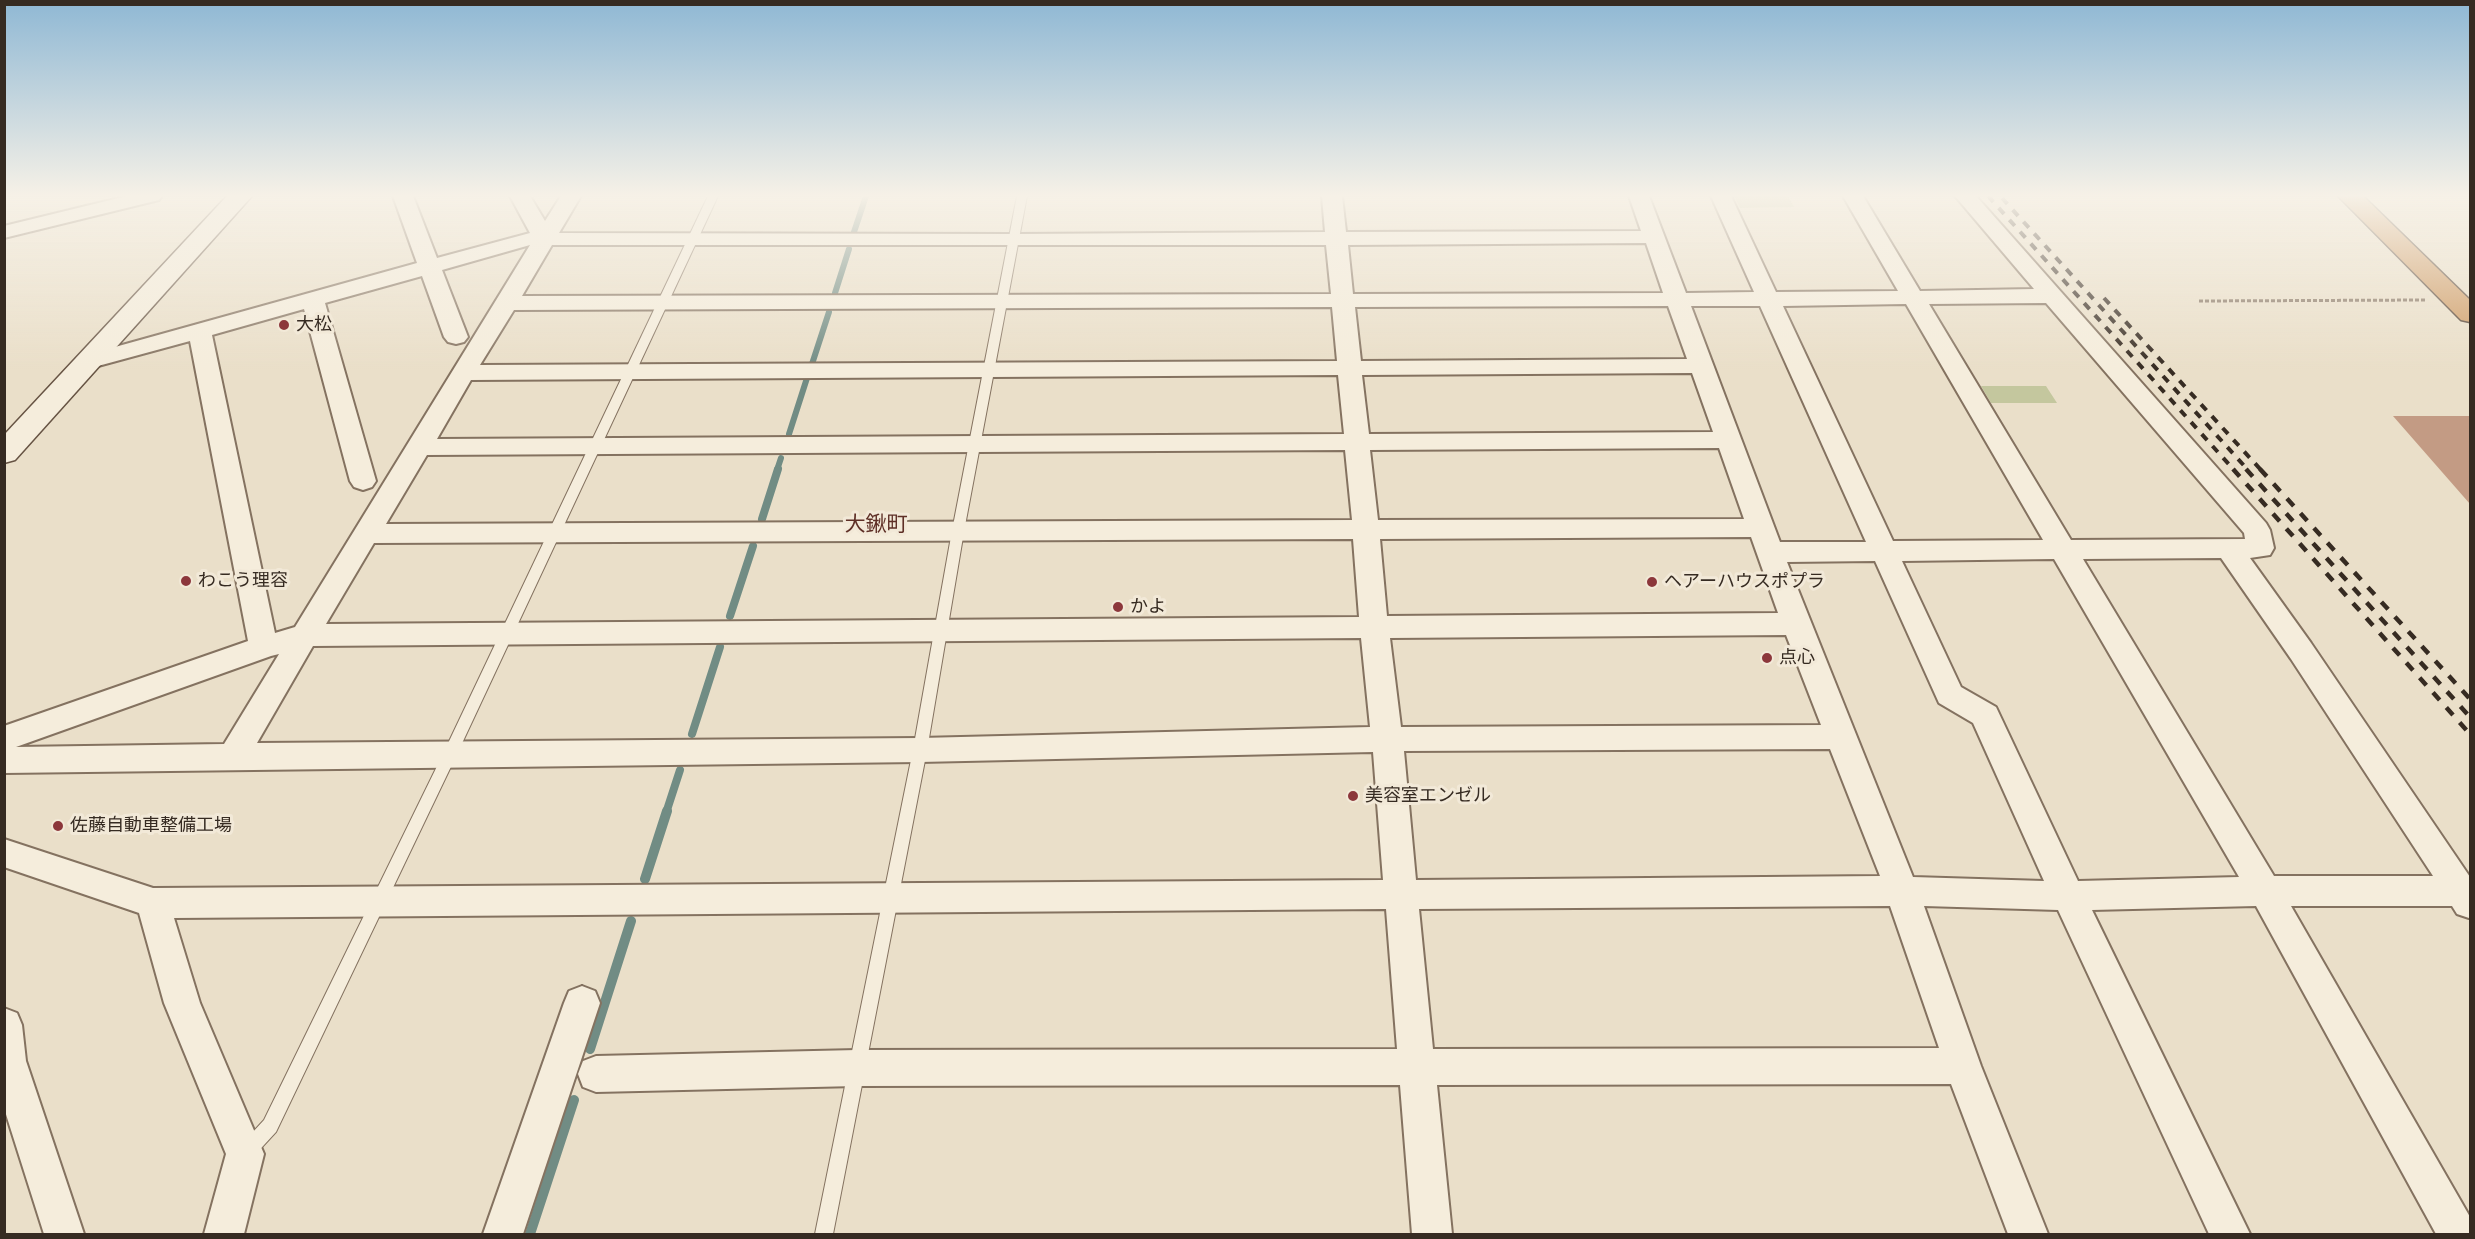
<!DOCTYPE html>
<html>
<head>
<meta charset="utf-8">
<style>
  body { margin:0 }
  #map { position:relative; width:2475px; height:1239px; overflow:hidden; background:#eadfc9; font-family:"IBM Plex Serif",serif }
  canvas { display:block }
  .frame { position:absolute; inset:0; border:6px solid #362b22; pointer-events:none }
</style>
</head>
<body>
<div id="map">
<canvas width="2475" height="1239"></canvas>
<div class="frame"></div>
</div>
<script>
const g = document.querySelector('canvas').getContext('2d');
g.lineJoin = 'round';
function fillPath(path, color) { g.fillStyle = color; g.fill(path, 'evenodd'); }
const poly = rows => new Path2D(rows.map(r => 'M' + r).join(''));
function strokePath(path, color, width, dash) { g.strokeStyle = color; g.lineWidth = width; g.lineCap = dash ? 'butt' : 'round'; g.setLineDash(dash || []); g.stroke(path); }
function write(font, color, halo, rows, align = 'center') {
  g.font = font + ' "IBM Plex Serif","Noto Sans JP",serif'; g.lineWidth = 6; g.setLineDash([]); g.textBaseline = 'middle'; g.strokeStyle = halo; g.fillStyle = color; for (const [text, x, y, turn = 0] of rows) {
    g.save(); g.translate(x, y); g.rotate((+turn || 0) * Math.PI / 180); g.textAlign = isNaN(turn) ? turn : align; if (halo) g.strokeText(text, 0, 0); g.fillText(text, 0, 0); g.restore();
  }
}
fillPath(poly([
  [1734,196,1788,196,1794,207,1740,208],
  [1981,386,2046,386,2057,403,1991,403]
]), '#c4c79e');
strokePath(poly([
  [854,232,866,196],
  [835,293,849,249],
  [812,364,829,312],
  [789,434,807,378],
  [777,470,781,458]
]), '#718c84', 6);
strokePath(poly([
  [762,519,778,469],
  [730,616,753,546],
  [692,734,720,647],
  [666,813,680,770]
]), '#718c84', 8);
strokePath(poly([
  [645,879,667,811],
  [590,1049,631,921],
  [530,1234,574,1100]
]), '#718c84', 10);
fillPath(poly([
  [2393,416,2470,416,2470,504]
]), '#c39b84');
const lane = poly([
  [708,196,718,196,457,754,276,1132,252,1158,246,1161,240,1158,237,1152,240,1146,264,1120,443,754,708,196],
  [1017,196,1027,196,964,531,927,750,833,1234,815,1234,913,750,952,531,1017,196]
]);
const street = poly([
  [127,196,162,196,159,200,4,238,4,226,127,196],
  [393,196,413,196,437,258,530,233,510,196,530,196,545,221,561,196,581,196,559,233,1014,234,1325,232,1322,196,1342,196,1346,232,1641,231,1629,196,1649,196,1686,293,1754,292,1711,196,1731,196,1776,292,1898,291,1843,196,1863,196,1920,291,2034,289,1955,196,1976,196,2266,523,2270,530,2274,548,2270,555,2250,558,2311,643,2470,877,2469,918,2457,914,2452,906,2291,906,2470,1217,2470,1234,2436,1234,2256,906,2092,910,2250,1234,2209,1234,2058,910,1924,906,1981,1066,2048,1234,2008,1234,1951,1084,1437,1085,1452,1234,1412,1234,1400,1085,857,1086,596,1092,583,1087,578,1074,583,1061,596,1056,857,1050,1397,1049,1386,909,174,918,200,1003,264,1154,244,1234,204,1234,226,1154,164,1003,139,913,4,867,4,839,153,888,1383,880,1373,752,920,762,4,773,4,726,248,641,190,341,87,369,79,367,75,362,79,357,417,263,393,196],
  [1646,243,1663,293,1353,294,1348,245,1646,243],
  [530,245,295,627,275,633,212,335,304,309,350,481,354,487,363,490,372,487,376,481,325,303,422,276,444,337,448,342,456,344,464,342,468,337,442,270,530,245],
  [552,245,1326,245,1331,294,522,296,552,245],
  [2046,303,2244,533,2245,539,2071,540,1929,304,2046,303],
  [1906,304,2043,540,1893,541,1783,306,1906,304],
  [1668,306,1687,359,1361,361,1355,307,1668,306],
  [1691,306,1760,306,1866,542,1780,542,1691,306],
  [1332,307,1337,361,480,365,514,310,1332,307],
  [1692,373,1713,432,1369,434,1362,375,1692,373],
  [1338,375,1344,434,437,439,471,380,1338,375],
  [1719,448,1744,519,1378,520,1370,450,1719,448],
  [1345,450,1352,520,386,524,427,455,1345,450],
  [1751,537,1778,613,1387,616,1380,539,1751,537],
  [1353,539,1359,617,326,624,374,543,1353,539],
  [2221,558,2291,659,2433,876,2274,876,2083,559,2221,558],
  [2054,559,2239,877,2078,881,1996,707,1961,687,1902,561,2054,559],
  [1875,561,1939,703,1973,723,2044,881,1913,877,1787,562,1875,561],
  [1786,635,1821,725,1401,727,1390,638,1786,635],
  [1361,638,1370,727,920,738,257,743,313,646,1361,638],
  [279,654,224,744,16,747,271,656,279,654],
  [1830,749,1880,876,1416,880,1404,751,1830,749],
  [1890,906,1939,1048,1433,1049,1419,909,1890,906],
  [582,986,595,991,600,1003,523,1234,483,1234,564,1003,569,991,582,986],
  [4,1008,17,1013,22,1025,26,1061,84,1234,44,1234,4,1108,4,1008]
]);
const secondary = poly([
  [227,196,252,196,15,460,4,463,4,435,227,196]
]);
const highway = poly([
  [2338,196,2363,196,2470,300,2470,322,2461,320,2338,196]
]);
strokePath(lane, '#847260', 2);
strokePath(street, '#847260', 4);
strokePath(secondary, '#665343', 3);
strokePath(highway, '#534133', 3);
strokePath(poly([
  [2199,301,2425,300]
]), '#847260', 3, [4, 2]);
fillPath(lane, '#f5eddc');
fillPath(street, '#f5eddc');
fillPath(secondary, '#f5eddc');
fillPath(highway, '#ce9b65');
strokePath(poly([
  [1988,196,2234,470],
  [2002,198,2248,470],
  [2104,298,2261,470]
]), '#362b22', 4, [8, 8]);
strokePath(poly([
  [2233,469,2470,734],
  [2246,469,2470,717],
  [2260,469,2470,699]
]), '#362b22', 4.5, [10, 10]);
const sky = g.createLinearGradient(0, 0, 0, 369);
sky.addColorStop(0, '#8fb8d4');
sky.addColorStop(0.53, '#f6f1e7');
sky.addColorStop(1, '#f6f1e700');
g.fillStyle = sky;
g.fillRect(0, 0, 2475, 369);
for (const [x, y, r, color] of [
  [284,325,6,"#8c373b"],
  [186,581,6,"#8c373b"],
  [1652,582,6,"#8c373b"],
  [1118,607,6,"#8c373b"],
  [1767,658,6,"#8c373b"],
  [1353,796,6,"#8c373b"],
  [58,826,6,"#8c373b"]
]) { const dot = new Path2D(); dot.arc(x, y, r, 0, 2 * Math.PI); g.fillStyle = color; g.fill(dot); strokePath(dot, '#f2e9d8', 2); }
write('18px', '#362b22', '#f2e9d8', [
  ["大松",296,325],
  ["わこう理容",198,581],
  ["ヘアーハウスポプラ",1664,582],
  ["かよ",1130,607],
  ["点心",1779,658],
  ["美容室エンゼル",1365,796],
  ["佐藤自動車整備工場",70,826]
], 'left');
write('21px', '#5e2f26', '#f2e9d8', [
  ["大鍬町",876,525]
]);
</script>
</body>
</html>
